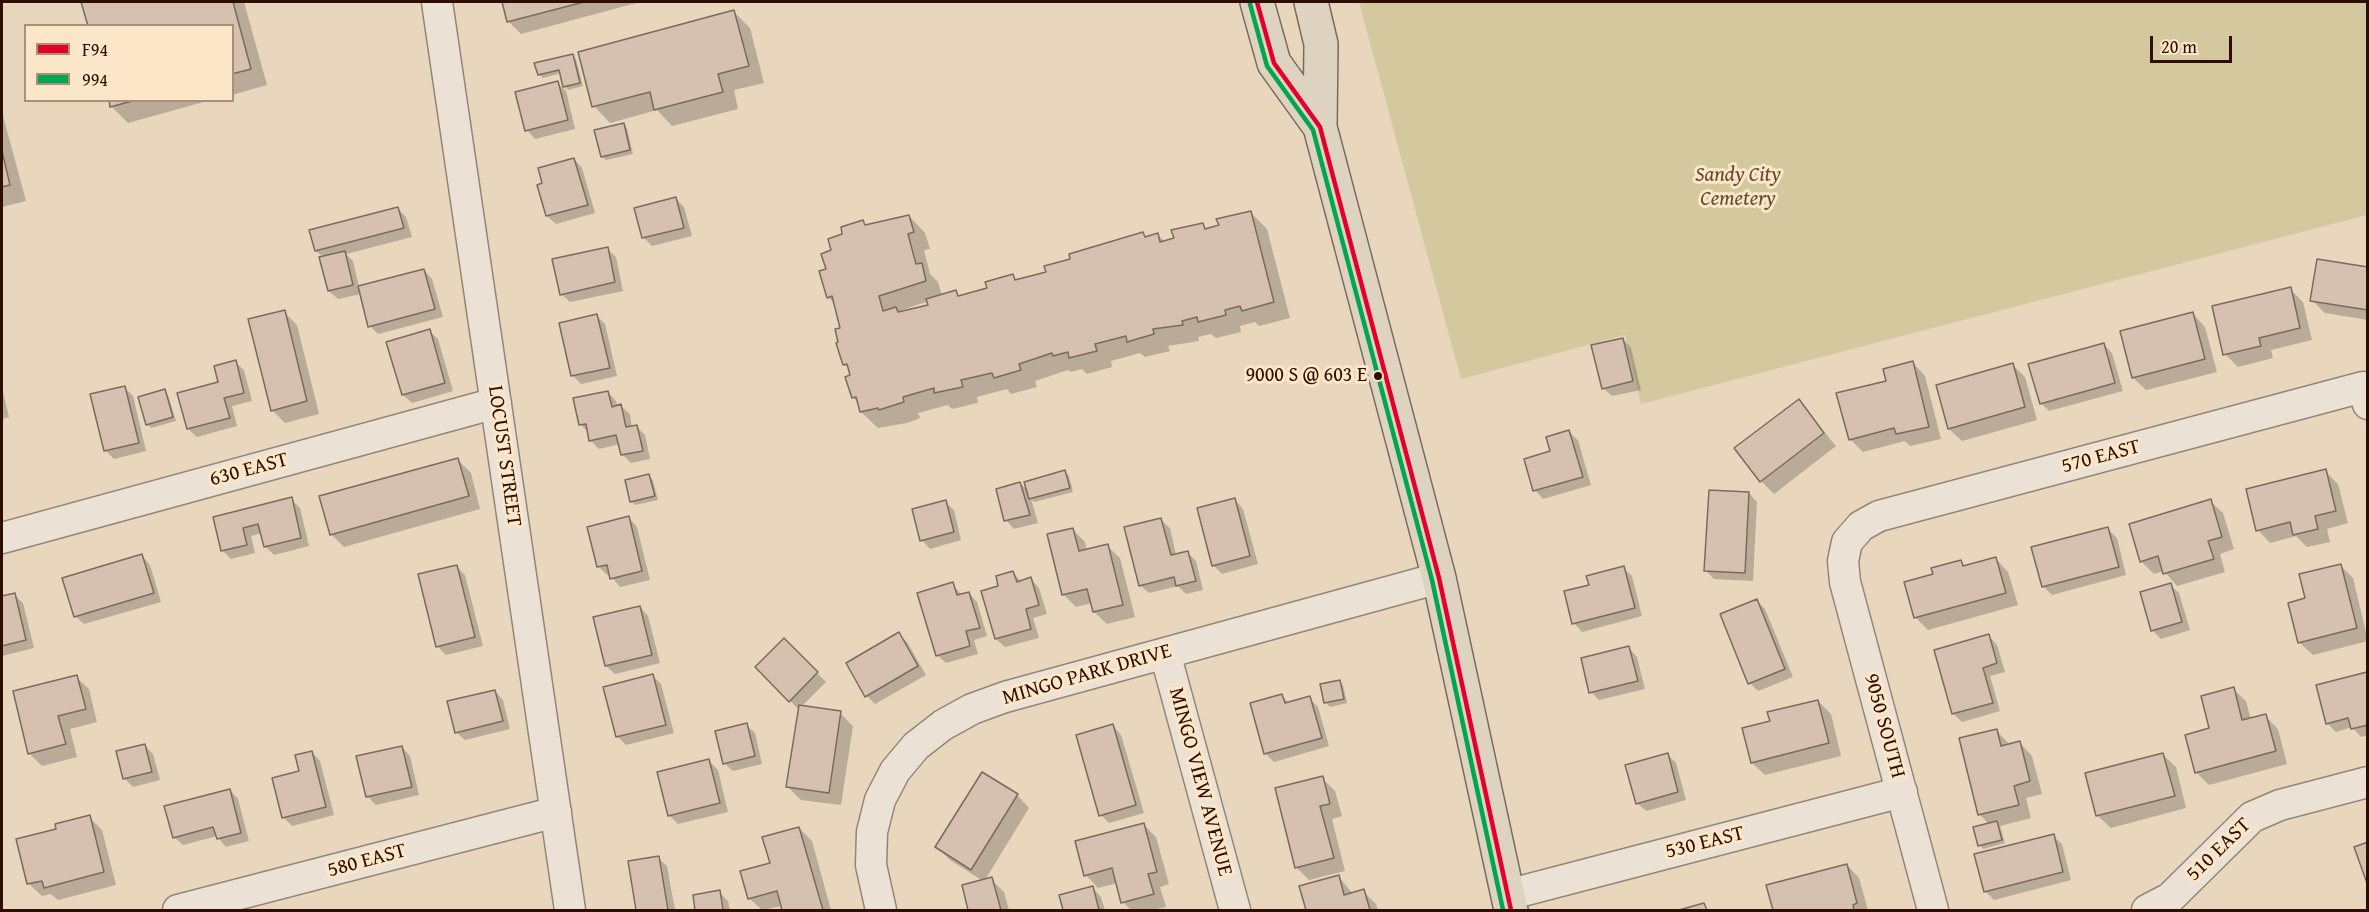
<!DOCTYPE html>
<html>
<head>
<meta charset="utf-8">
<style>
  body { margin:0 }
  #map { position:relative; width:2369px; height:912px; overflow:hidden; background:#e8d6bd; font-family:"Gentium Book Plus",serif }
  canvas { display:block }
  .frame { position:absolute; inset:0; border:3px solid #2e0e01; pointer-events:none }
  .legend { position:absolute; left:24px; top:24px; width:210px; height:78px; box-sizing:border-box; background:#fce6c8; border:2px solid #aa9078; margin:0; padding:8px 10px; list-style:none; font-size:18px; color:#2e0e01 }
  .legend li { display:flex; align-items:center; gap:12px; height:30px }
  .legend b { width:30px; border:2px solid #aa9078 }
  .scale { position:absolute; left:2150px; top:36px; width:82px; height:27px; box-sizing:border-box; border:3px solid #2e0e01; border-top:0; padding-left:8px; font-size:18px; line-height:21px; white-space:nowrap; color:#2e0e01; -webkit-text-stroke:4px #fce6c8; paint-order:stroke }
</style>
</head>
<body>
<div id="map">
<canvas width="2369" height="912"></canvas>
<div class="frame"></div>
<ul class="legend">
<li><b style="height:8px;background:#e4002b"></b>F94</li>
<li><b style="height:8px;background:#00a651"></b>994</li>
</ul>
<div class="scale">20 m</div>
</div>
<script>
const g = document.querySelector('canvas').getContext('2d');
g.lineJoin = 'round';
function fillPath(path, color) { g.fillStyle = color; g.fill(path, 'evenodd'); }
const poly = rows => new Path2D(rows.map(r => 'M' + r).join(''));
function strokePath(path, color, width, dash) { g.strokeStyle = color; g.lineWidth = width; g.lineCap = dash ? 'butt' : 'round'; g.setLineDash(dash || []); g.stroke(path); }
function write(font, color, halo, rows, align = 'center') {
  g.font = font + ' "Gentium Book Plus",serif'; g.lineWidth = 6; g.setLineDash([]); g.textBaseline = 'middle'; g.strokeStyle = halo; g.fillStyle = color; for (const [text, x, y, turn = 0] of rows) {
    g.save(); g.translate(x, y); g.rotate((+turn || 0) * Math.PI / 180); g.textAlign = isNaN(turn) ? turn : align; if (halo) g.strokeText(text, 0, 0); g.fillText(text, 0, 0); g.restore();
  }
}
fillPath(poly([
  [1359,2,2367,2,2367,215,1641,404,1625,335,1461,379]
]), '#d4c99e');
fillPath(poly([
  [83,2,244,2,267,85,232,95,232,26,89,26],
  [503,2,640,2,521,34,508,21],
  [734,12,750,28,764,83,734,90,738,109,672,126,657,110,610,123,594,106],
  [572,55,576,59,583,86,568,90,565,86,575,129,535,139,527,130,557,83,566,91,561,73,543,78,539,74],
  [110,100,211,100,128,123,112,107],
  [2,112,26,201,2,207],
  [623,124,627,128,633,154,606,160,602,157],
  [574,159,582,168,595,213,556,224,547,216],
  [676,199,684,207,692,236,652,246,643,237],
  [398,209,406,217,412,237,346,254,353,261,359,287,424,270,432,279,443,317,378,334,370,326,361,294,338,299,329,291,323,257,316,251],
  [1250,212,1267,229,1290,318,1259,326,1255,322,1240,326,1241,332,1216,338,1211,334,1198,337,1199,341,1168,346,1170,351,1145,357,1140,353,1111,361,1112,367,1087,374,1082,369,1071,372,1068,370,1035,381,1037,387,1011,394,1007,389,977,397,978,403,952,409,948,405,918,413,920,418,907,423,878,428,861,412,859,404,853,397,851,371,844,364,842,329,836,305,828,297,828,270,833,251,844,236,862,222,866,226,909,216,925,233,930,249,924,250,930,274,938,282,942,296,955,292,960,297,989,289,1013,276,1018,281,1048,273,1072,260,1142,234,1146,238,1158,235,1165,242,1202,224,1208,230],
  [929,301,930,306,903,312,902,310],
  [607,249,616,257,623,291,570,302,561,294],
  [2368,268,2368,320,2325,313,2312,300],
  [2290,289,2303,302,2312,340,2271,350,2273,358,2238,367,2225,354],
  [284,312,297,325,319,414,285,423,272,410],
  [2193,314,2205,327,2217,372,2146,390,2133,378],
  [597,316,605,324,617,376,581,384,573,376],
  [429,331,438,339,453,391,412,403,403,395],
  [1623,339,1631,348,1641,390,1612,396,1603,388],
  [2104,345,2112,353,2123,391,2049,411,2041,403],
  [235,362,244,370,252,401,232,406,237,426,197,437,188,429],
  [1913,363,1925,376,1941,439,1910,446,1905,441,1863,452,1850,439,1887,382],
  [2012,364,2025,377,2037,420,1962,441,1949,429],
  [124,387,133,396,146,451,114,459,105,450],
  [2,388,9,417,2,419],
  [165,391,168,395,176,421,151,428,147,424],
  [608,392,616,401,618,407,621,406,630,414,632,428,637,427,645,435,650,459,631,463,622,454,620,444,599,449,590,440,589,433,580,424],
  [1798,401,1836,446,1774,494,1761,481],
  [1569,432,1578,440,1591,485,1543,499,1535,490,1552,452],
  [458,460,471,473,480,509,344,547,331,534],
  [2325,471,2338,484,2348,523,2327,529,2330,542,2307,547,2296,536,2270,543,2258,530],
  [1065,472,1069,476,1073,492,1034,502,1031,499,1038,523,1014,529,1006,520,1020,483,1029,492],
  [649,476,653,480,658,500,635,505,631,501],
  [1749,493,1757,502,1753,581,1714,579,1706,571],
  [291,499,300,508,309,546,274,555,265,546,262,533,251,536,255,553,231,559,222,550,214,518],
  [1235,500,1243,509,1258,564,1222,574,1213,565],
  [2210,501,2223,513,2234,549,2220,554,2225,572,2177,586,2164,571,2154,574,2141,561],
  [945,502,954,510,961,540,930,549,922,540],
  [629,518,637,527,650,580,620,587,610,575,607,575,599,567,589,528],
  [1161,520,1170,528,1176,555,1188,553,1196,561,1203,590,1186,594,1178,586,1149,593,1140,585],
  [1072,529,1085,542,1087,551,1107,546,1120,558,1135,617,1107,624,1094,612,1092,603,1076,607,1063,594],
  [2108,529,2117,538,2126,575,2052,595,2043,586],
  [142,556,150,565,161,602,84,624,75,616],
  [1996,559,2008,572,2018,605,1928,630,1915,617,1961,561,1966,567],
  [2340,565,2353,578,2368,641,2313,655,2300,643,2290,604,2307,600],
  [456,566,465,575,483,646,446,655,437,646],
  [1623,568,1632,576,1642,616,1582,632,1574,623,1590,586],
  [1013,573,1022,582,1031,579,1039,588,1047,614,1033,618,1039,638,1005,647,996,639,1000,587],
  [952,584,962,595,969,593,977,602,987,636,974,640,978,654,946,663,937,655],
  [2170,585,2179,593,2190,630,2161,639,2152,630],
  [14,595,23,603,34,648,2,656,2,598],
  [1757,601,1765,609,1793,677,1758,691,1750,683],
  [640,607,648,616,660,663,615,674,606,666],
  [899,634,907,642,926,675,875,704,867,696],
  [1989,636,1997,645,2005,672,1990,676,2000,711,1962,722,1953,713],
  [784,640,826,682,801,707,840,713,853,726,841,805,801,800,788,787,799,710,757,667],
  [1629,648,1637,657,1645,689,1599,700,1591,692],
  [2366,674,2368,735,2361,737,2352,727,2336,732,2327,723],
  [653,676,661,684,674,733,626,745,617,736],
  [76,677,89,689,97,722,70,729,77,757,42,766,29,753],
  [1339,681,1343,685,1347,703,1330,707,1326,703,1322,685],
  [2233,689,2246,701,2251,720,2265,716,2278,729,2287,764,2209,785,2196,772,2211,729],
  [495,691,503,700,510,729,465,740,456,732],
  [1282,696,1290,704,1309,698,1318,707,1329,746,1274,762,1266,754,1252,704],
  [1818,701,1831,714,1841,756,1765,775,1752,763,1771,722],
  [746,725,755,733,762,764,733,771,724,763],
  [1113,726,1121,735,1144,813,1109,823,1101,815],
  [1996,730,2010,745,2020,743,2032,756,2042,794,2026,798,2031,818,2000,826,2005,843,1983,849,1980,845,1989,824,1980,815,1961,739],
  [144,745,153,754,160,780,133,787,125,779],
  [402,747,410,756,419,795,376,805,367,796],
  [312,752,320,761,334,815,292,826,283,817],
  [1668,755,1676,763,1686,800,1646,811,1637,803],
  [2163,755,2176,767,2186,808,2111,828,2098,816,2087,774],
  [709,761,718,770,728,812,678,824,669,815],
  [1322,778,1335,791,1342,816,1332,819,1345,871,1309,880,1296,867],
  [230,790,238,799,249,841,226,847,217,836,183,845,174,837],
  [1017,795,1029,808,985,880,991,879,1004,892,1009,910,970,910,963,886,983,881,950,860,937,847],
  [89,817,102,830,116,885,58,900,51,894,42,896,29,884,18,840,58,830],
  [1143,824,1156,837,1169,884,1160,887,1166,907,1152,910,1131,910,1123,902,1118,883,1098,888,1086,875],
  [799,828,812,841,831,910,784,910,782,906,762,910,750,899,742,872,771,864],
  [2053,836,2062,844,2071,880,1994,900,1985,891],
  [658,858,667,866,675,910,638,910,630,863],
  [1847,865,1859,878,1868,910,1775,910,1768,886],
  [1339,877,1353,894,1363,891,1376,904,1378,910,1308,910,1301,887],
  [1093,888,1101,897,1105,910,1065,910,1061,896],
  [719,892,728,901,730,910,697,910,694,896]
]), '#0003');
const building = poly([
  [81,2,233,2,251,69,232,74,232,26,88,26,81,2],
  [502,2,584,2,507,22,502,2],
  [734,10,749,66,718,74,723,92,654,110,650,92,592,107,578,52,734,10],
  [573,54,580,83,563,87,559,70,538,75,534,63,573,54],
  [558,81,568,120,525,131,515,92,558,81],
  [109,100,136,100,110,107,109,100],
  [624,123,630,150,601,157,594,130,624,123],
  [2,151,10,185,2,187,2,151],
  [574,158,588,205,546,216,537,185,542,183,538,168,574,158],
  [676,197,684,228,642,238,634,208,676,197],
  [398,207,404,228,315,251,309,230,398,207],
  [1251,211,1274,302,1242,311,1240,306,1225,310,1226,315,1198,322,1197,317,1182,321,1183,325,1153,329,1154,334,1127,342,1126,336,1095,344,1097,351,1069,358,1068,352,1053,356,1052,353,1019,364,1021,370,994,378,992,373,961,380,963,387,934,393,934,388,903,397,904,402,879,410,878,408,860,412,856,397,852,398,845,377,850,375,847,364,843,365,836,343,838,342,835,329,840,328,832,296,827,298,819,271,826,269,821,254,831,250,828,239,842,234,841,227,863,220,865,225,909,215,914,232,908,234,916,264,922,263,926,281,879,296,883,311,896,307,898,312,928,305,926,299,956,290,958,296,987,288,985,282,1013,274,1015,280,1046,272,1044,266,1070,259,1069,254,1143,232,1145,237,1158,233,1160,242,1174,238,1171,230,1203,223,1205,229,1219,225,1216,219,1251,211],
  [608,247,615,282,560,295,552,259,608,247],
  [345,251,353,285,328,291,319,257,345,251],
  [2317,259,2368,267,2368,310,2310,301,2317,259],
  [424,269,435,309,368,327,358,286,424,269],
  [2291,287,2300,328,2259,338,2261,346,2223,355,2212,306,2291,287],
  [285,310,307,401,271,411,248,319,285,310],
  [2193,312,2205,359,2132,378,2120,331,2193,312],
  [597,314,610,368,571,376,559,323,597,314],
  [430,329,445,383,402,395,386,342,430,329],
  [1623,338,1633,381,1602,389,1591,345,1623,338],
  [2104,343,2115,383,2040,404,2028,364,2104,343],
  [236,360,244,393,224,398,230,418,187,429,177,393,218,382,214,366,236,360],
  [1913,361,1929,427,1896,434,1894,428,1849,440,1836,393,1886,381,1883,369,1913,361],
  [2013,363,2025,407,1948,429,1936,385,2013,363],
  [125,386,139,443,104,451,90,394,125,386],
  [165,389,173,417,146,425,138,397,165,389],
  [608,391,612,407,621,404,626,427,637,425,643,451,621,455,616,435,589,441,586,424,579,425,573,398,608,391],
  [1799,399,1824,433,1760,482,1734,448,1799,399],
  [1569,430,1583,477,1533,491,1524,459,1550,451,1546,437,1569,430],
  [458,458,469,496,330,535,319,496,458,458],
  [2326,469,2336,511,2315,516,2318,529,2293,535,2290,522,2256,531,2246,489,2326,469],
  [1065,470,1070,488,1029,499,1024,482,1065,470],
  [649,474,655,496,630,502,625,480,649,474],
  [1020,482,1030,515,1004,521,996,489,1020,482],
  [1709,490,1749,492,1745,573,1704,571,1709,490],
  [292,497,301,538,264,547,258,524,243,528,247,545,221,551,213,517,292,497],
  [1235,498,1250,556,1212,566,1197,508,1235,498],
  [2211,499,2222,537,2208,541,2214,559,2163,574,2158,556,2140,562,2129,524,2211,499],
  [946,500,954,532,920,541,912,509,946,500],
  [629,516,642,571,610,579,607,565,597,567,587,527,629,516],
  [1161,518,1171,555,1188,551,1196,581,1176,586,1174,577,1139,586,1124,527,1161,518],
  [2108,527,2119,567,2042,587,2031,547,2108,527],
  [1073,528,1079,551,1108,544,1123,605,1093,612,1087,589,1062,595,1047,534,1073,528],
  [142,554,154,593,74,617,62,578,142,554],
  [1996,557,2006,593,1914,618,1904,582,1933,574,1931,568,1961,560,1963,566,1996,557],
  [2341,564,2357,628,2298,643,2288,603,2305,598,2299,574,2341,564],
  [457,565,475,637,436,647,418,574,457,565],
  [1624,566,1635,608,1572,624,1564,591,1589,585,1586,576,1624,566],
  [1013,571,1017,582,1031,577,1039,605,1026,609,1031,629,995,639,981,591,998,586,996,576,1013,571],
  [953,582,957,595,969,592,980,628,966,631,970,646,936,656,917,593,953,582],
  [2171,583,2182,622,2151,631,2140,592,2171,583],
  [15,593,26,640,2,646,2,596,15,593],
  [1757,599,1785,669,1748,684,1720,614,1757,599],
  [640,606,652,655,605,666,593,617,640,606],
  [899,632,918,666,865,697,846,663,899,632],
  [1989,634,1997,663,1983,668,1993,703,1952,714,1934,650,1989,634],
  [784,638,818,672,789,702,755,667,784,638],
  [1629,646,1638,681,1589,693,1581,658,1629,646],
  [2367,672,2368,725,2351,729,2348,718,2326,724,2316,685,2367,672],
  [653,674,666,725,616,737,603,687,653,674],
  [77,675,86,709,58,716,66,744,28,754,13,691,77,675],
  [1340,680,1344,699,1324,703,1320,684,1340,680],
  [2234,687,2242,720,2266,714,2276,751,2195,773,2185,735,2209,728,2201,696,2234,687],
  [495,690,503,721,455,733,447,701,495,690],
  [1282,694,1285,703,1310,696,1322,738,1264,754,1250,703,1282,694],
  [1818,700,1829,743,1751,763,1742,728,1770,721,1767,712,1818,700],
  [799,705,841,711,829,793,786,787,799,705],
  [747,723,755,756,723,764,715,731,747,723],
  [1113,724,1136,805,1099,816,1076,735,1113,724],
  [1997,729,2001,746,2020,741,2030,781,2014,786,2019,805,1978,815,1959,738,1997,729],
  [145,744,152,772,123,779,116,751,145,744],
  [402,746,412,787,366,797,356,756,402,746],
  [312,751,326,807,282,818,272,778,299,771,295,755,312,751],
  [1668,753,1678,792,1636,804,1625,765,1668,753],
  [2163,753,2175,796,2096,816,2085,773,2163,753],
  [709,759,720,803,668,816,657,772,709,759],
  [982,772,1018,794,971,870,935,847,982,772],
  [1323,776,1330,804,1320,806,1334,858,1295,868,1275,788,1323,776],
  [230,789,241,833,217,839,213,827,173,838,164,806,230,789],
  [90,815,104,872,44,888,42,881,27,884,16,839,56,829,55,824,90,815],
  [1997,821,2002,840,1978,846,1973,827,1997,821],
  [1144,823,1157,872,1148,874,1154,894,1121,903,1112,868,1084,876,1075,841,1144,823],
  [799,827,823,910,782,910,777,891,748,899,740,871,770,863,762,837,799,827],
  [2054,834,2063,872,1984,892,1974,854,2054,834],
  [2368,842,2368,886,2354,847,2368,842],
  [659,856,668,910,636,910,628,861,659,856],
  [1847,864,1857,903,1853,905,1854,910,1773,910,1766,885,1847,864],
  [1339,875,1344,895,1364,889,1370,910,1306,910,1299,886,1339,875],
  [992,877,1001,910,968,910,962,885,992,877],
  [1093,886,1099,910,1063,910,1059,895,1093,886],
  [720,890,723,910,695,910,693,895,720,890],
  [1704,903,1707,910,1679,910,1704,903]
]);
fillPath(building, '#d6c0af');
strokePath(building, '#796b5e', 1.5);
const street = poly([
  [437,2,570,910],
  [2,538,496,403],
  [1165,653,1235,910],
  [1507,895,1902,792],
  [178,910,556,812],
  [881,910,871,865,872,832,880,800,895,771,916,746,943,725,972,709,1005,697,1439,578],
  [1933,910,1845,582,1843,561,1847,542,1861,526,1879,516,2363,387,2368,404],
  [2147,910,2170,898,2252,817,2280,805,2368,782]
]);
const primary = poly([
  [1257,2,1274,63,1320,127],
  [1311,2,1321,44,1320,127,1439,578,1511,910]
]);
strokePath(street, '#948677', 33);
strokePath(primary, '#796b5e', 36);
strokePath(street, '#ebe1d5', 30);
strokePath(primary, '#ded2c0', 33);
strokePath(poly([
  [1257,2,1274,63,1320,127,1439,578,1511,910]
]), '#e4002b', 4.5);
strokePath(poly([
  [1250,4,1267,66,1313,130,1432,580,1503,910]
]), '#00a651', 4.5);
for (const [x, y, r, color] of [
  [1378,376,5,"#2e0e01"]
]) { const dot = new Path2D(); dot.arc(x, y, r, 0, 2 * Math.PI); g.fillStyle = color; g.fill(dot); strokePath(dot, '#fce6c8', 2); }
write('20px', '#2e0e01', '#fce6c8', [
  ["9000 S @ 603 E",1367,376]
], 'right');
write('italic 21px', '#624c2f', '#fce6c8', [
  ["Sandy City",1738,176],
  ["Cemetery",1738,200]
]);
write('21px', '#2e0e01', '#fce6c8', [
  ["LOCUST STREET",504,456,82],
  ["570 EAST",2101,457,-15],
  ["630 EAST",249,470,-15],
  ["MINGO PARK DRIVE",1087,675,-16],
  ["9050 SOUTH",1884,726,75],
  ["MINGO VIEW AVENUE",1200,782,75],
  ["530 EAST",1705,843,-14],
  ["510 EAST",2219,850,-44],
  ["580 EAST",367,861,-15]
]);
</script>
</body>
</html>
